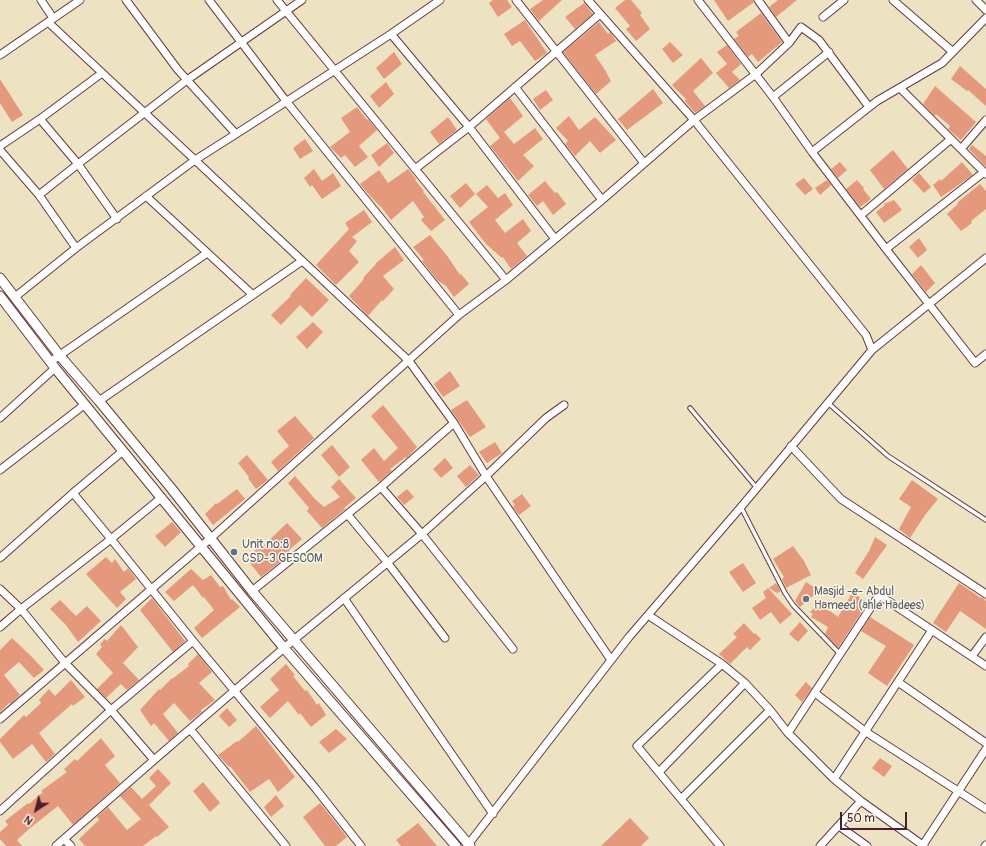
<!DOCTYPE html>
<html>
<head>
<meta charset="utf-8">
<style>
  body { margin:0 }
  #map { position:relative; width:986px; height:846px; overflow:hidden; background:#ede2c1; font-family:Pangolin,sans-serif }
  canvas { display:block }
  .north { position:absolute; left:16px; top:790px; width:40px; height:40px; -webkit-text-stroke:3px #fcf5e5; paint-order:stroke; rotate:216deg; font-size:11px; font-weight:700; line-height:16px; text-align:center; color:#4a1f2b }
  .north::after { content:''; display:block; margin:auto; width:14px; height:18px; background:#4a1f2b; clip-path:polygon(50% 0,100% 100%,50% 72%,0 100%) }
  .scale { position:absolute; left:840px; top:812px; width:67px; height:18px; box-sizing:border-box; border:2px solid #4a1f2b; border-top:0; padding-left:5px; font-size:12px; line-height:14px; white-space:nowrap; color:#4a1f2b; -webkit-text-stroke:3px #fcf5e5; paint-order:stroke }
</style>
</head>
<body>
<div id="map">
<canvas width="986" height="846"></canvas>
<div class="north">N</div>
<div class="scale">50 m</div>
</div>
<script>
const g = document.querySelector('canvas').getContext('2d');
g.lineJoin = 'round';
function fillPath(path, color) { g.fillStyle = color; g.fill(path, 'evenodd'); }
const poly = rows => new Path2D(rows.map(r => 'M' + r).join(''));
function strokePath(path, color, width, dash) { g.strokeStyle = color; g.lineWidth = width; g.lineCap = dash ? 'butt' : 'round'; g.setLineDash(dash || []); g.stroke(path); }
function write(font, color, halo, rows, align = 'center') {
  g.font = font + ' Pangolin,sans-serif'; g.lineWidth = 3; g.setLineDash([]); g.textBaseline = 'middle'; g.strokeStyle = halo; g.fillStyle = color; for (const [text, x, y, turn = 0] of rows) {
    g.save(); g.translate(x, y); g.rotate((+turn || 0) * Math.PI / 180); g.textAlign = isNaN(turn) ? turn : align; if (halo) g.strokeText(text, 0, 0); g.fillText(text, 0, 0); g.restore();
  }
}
fillPath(poly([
  [493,0,507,0,512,7,498,17,489,3],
  [543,0,562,0,539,21,530,9],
  [625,0,631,0,642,13,640,15,650,29,636,41,626,29,630,26,615,8],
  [714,0,753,0,754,2,728,21],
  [778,0,797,0,776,17,769,7],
  [584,3,593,14,575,29,565,17],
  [761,13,782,42,758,62,752,54,748,57,734,39,739,36,736,32],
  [525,20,547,53,535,61,520,41,512,46,504,34],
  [599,22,608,34,610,32,616,41,595,55,605,70,611,81,596,94,563,52],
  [670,42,683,55,673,63,662,49],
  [727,45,741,64,732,72,740,80,729,88,716,73,727,64,717,52],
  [394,52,402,64,384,79,376,68],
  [701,58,713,73,693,91,705,106,695,113,685,101,686,99,672,85],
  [960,66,986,89,986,106,968,90,967,91,951,79],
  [0,79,23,115,12,122,0,103],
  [386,82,394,94,379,108,370,96],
  [935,86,976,122,961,140,948,129,950,126,936,114,935,116,923,104],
  [653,89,663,103,627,130,618,119],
  [546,90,553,100,540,110,533,99],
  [510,98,523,116,504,132,514,144,535,128,543,139,523,155,534,166,518,181,490,146,500,138,486,119],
  [357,107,367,120,368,119,377,130,359,146,368,157,355,167,345,155,341,158,330,147,350,132,341,118],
  [569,116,579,130,595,117,616,140,600,153,590,141,575,156,565,144,568,141,556,128],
  [448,117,457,130,439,144,430,132],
  [305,139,313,151,300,159,293,148],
  [387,143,394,153,379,167,371,155],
  [972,145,986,156,986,167,969,149],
  [893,150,908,169,884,189,870,170],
  [840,162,847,170,838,178,831,169],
  [962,162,973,175,941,197,933,185,940,179,941,181],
  [314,169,322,181,333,173,341,186,322,199,312,185,310,187,304,178],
  [408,169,416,179,415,180,424,191,423,192,445,220,431,231,421,220,424,217,413,201,391,220,382,208,370,196,360,184,379,170,388,183],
  [919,173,931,187,924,193,912,180],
  [804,178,813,189,805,195,795,184],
  [827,180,831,185,820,195,815,188],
  [857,180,864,188,863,189,871,199,860,207,846,189],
  [545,181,555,193,557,192,566,204,553,215,543,201,537,206,528,195],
  [466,183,475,194,460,208,450,196],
  [980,184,986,191,986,209,971,221,972,223,961,231,947,214,958,204,957,203],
  [487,185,498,198,505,193,513,205,495,220,505,233,523,219,531,231,517,243,527,256,511,269,503,257,502,258,486,244,469,222,488,207,476,194],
  [894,200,902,210,884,223,876,212,885,205,884,204],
  [364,210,372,222,352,237,357,241,349,251,359,262,336,285,316,265,349,229,345,223],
  [430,235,448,257,460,275,461,274,469,284,454,297,446,286,438,281,422,261,424,260,413,247],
  [919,238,927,250,918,258,909,247],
  [395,247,404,260,383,276,394,289,383,301,382,300,368,316,349,296,364,279,363,278,376,264,376,263],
  [921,265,935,283,926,292,912,274],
  [306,278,329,300,312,317,300,305,281,325,271,315,291,296,290,295],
  [313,322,323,332,307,349,296,337],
  [450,371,460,386,443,397,434,384],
  [467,400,486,427,470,437,451,410],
  [383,405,417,447,407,458,406,457,390,469,392,471,379,482,361,460,374,448,384,461,398,448,371,416],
  [295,416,314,438,278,471,271,462,289,446,277,431],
  [495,442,502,453,487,463,479,452],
  [332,445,350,467,339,477,321,455],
  [247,455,268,480,256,489,248,478,249,477,238,463],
  [445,458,453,468,441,478,433,469],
  [470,465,479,475,466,487,457,476],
  [295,476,315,499,324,507,340,497,331,487,339,479,356,498,344,508,345,509,344,510,322,528,307,511,309,508,288,483],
  [912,480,938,499,925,515,910,538,899,529,911,507,899,499],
  [237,489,245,499,213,525,205,514,216,503,217,504],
  [407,489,414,497,404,505,397,497],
  [522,494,531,506,519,515,513,507,515,505,512,501],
  [172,522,181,532,165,547,155,536],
  [287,523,302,539,289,550,291,553,261,577,246,558,258,548,259,550],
  [875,537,887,545,863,579,855,573,869,551],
  [793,546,804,561,811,575,786,588,782,579,784,577,773,559],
  [106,557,112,563,115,559,124,572,128,568,136,579,120,592,126,599,117,608,86,574],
  [743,563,756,583,743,592,729,572],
  [191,569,203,580,211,575,220,587,223,586,231,600,232,599,240,607,202,638,194,628,214,610,204,597,203,598,193,585,174,601,165,592],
  [806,582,817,589,814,595,800,607,795,601],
  [776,583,781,591,777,593,769,588],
  [959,583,981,598,982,597,986,601,986,629,960,611,946,632,933,623],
  [768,588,792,614,780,624,771,612,760,620,752,608,766,598,763,592],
  [852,593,868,602,838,648,825,634,828,627,811,617,813,614,810,612,819,603,838,617],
  [152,598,185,641,173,652,140,610],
  [60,600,76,616,87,606,101,621,78,642,66,625,50,609],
  [870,617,914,645,887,686,868,673,886,646,861,631],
  [800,622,808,631,798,642,789,634],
  [744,623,754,634,755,633,761,639,750,650,747,647,730,664,719,654,737,637,733,634],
  [121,625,138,647,123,663,139,680,127,690,121,684,106,698,97,689,113,673,96,654,102,647,100,644,105,639,107,641],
  [12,638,32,657,44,670,34,678,19,662,4,675,20,695,10,704,9,703,0,712,0,650],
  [198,654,212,672,199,683,215,700,201,710,202,712,190,721,174,703,163,714,178,733,169,741,154,723,151,726,140,710,159,689,160,690,172,678,172,679,189,666,188,664],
  [286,664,295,675,293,676,305,691,307,690,317,705,319,703,326,715,311,727,300,713,299,715,288,701,270,718,260,707,279,690,270,679],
  [71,680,85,697,73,706,72,704,39,733,55,754,46,762,32,744,13,759,0,742,0,739,24,715,26,717,41,703,39,700,49,689,55,696],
  [806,682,812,688,802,702,795,695],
  [227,708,237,720,229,727,219,716],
  [256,726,295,777,278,792,269,779,250,792,230,766,229,767,218,755,237,741,238,742],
  [336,729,347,739,329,753,319,742],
  [101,738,115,756,105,765,120,783,73,825,58,806,29,829,17,840,22,846,6,846,0,839,0,832,8,825,5,821,28,803,29,804,43,792,41,791,67,772,64,769,75,759,77,761],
  [880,758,892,766,884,777,872,768],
  [158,769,171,783,149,805,169,827,157,837,156,836,143,846,85,846,79,839,99,820,97,817,108,807,127,830,141,819,120,796,131,787,142,799,156,786,149,778],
  [203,782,220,803,210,812,193,791],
  [276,795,284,806,271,817,264,807],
  [320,803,347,837,336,846,325,846,303,817],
  [630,818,649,838,641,846,601,846],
  [418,823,437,846,401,846,396,840]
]), '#e5997c');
const service = poly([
  [828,403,888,456,986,520],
  [690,408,756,487],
  [741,507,785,593,793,605,840,654]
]);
const minor = poly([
  [41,0,53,18],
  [126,0,178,70,236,134,391,34,440,0],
  [209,0,286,101,459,315],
  [277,0,506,280],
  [516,0,644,163],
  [588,0,694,120,866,335,872,350,986,258],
  [698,0,773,97,812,152,886,249,975,363,986,354],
  [893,0,953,52],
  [976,0,986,10],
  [823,17,844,0],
  [48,22,409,361,454,423,486,476,611,660],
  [391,34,469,127,555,239],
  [789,43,801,27,819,40,869,107],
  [0,55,80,0],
  [102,73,40,119,78,164,187,80,302,0],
  [515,87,602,200],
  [900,88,986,174],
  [773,97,829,52],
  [0,146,40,119],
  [961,149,986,120],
  [0,150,39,195,76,248],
  [812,152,877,101,942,63,986,18],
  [415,169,469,127,600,14],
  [39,195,78,164,117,219],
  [146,196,253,295],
  [861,215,951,139],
  [886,249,984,172],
  [15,297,76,248,195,160,236,134],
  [50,362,207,253],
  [99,401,302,261],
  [0,418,55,368],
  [791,446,841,499,986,594],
  [0,470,84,405],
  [381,487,422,534,513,649],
  [73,493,111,539,193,641,316,789,361,846],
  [348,515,387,562,445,638],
  [0,558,73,493,123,451],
  [0,589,21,609,65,663,111,710,154,760],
  [252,591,381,487,454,423],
  [344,598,493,814],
  [648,615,722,664],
  [0,627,21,609,111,539,161,498],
  [972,656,986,637],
  [898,682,986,743],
  [815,693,866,732,986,809],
  [0,719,211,538,459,315,506,280,602,200,694,120,756,74,789,43,758,0],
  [190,729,286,846],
  [788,733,879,595,986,666],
  [659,772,745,683],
  [834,779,932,630],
  [681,799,770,710],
  [0,811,111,710,193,641],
  [839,826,867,846],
  [64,839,71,846],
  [923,845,986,749],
  [56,846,154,760,284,648,422,534,486,476,546,418,564,405],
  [467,846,629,637,741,507,872,350],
  [720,846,637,746,722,664,745,683,770,710,788,733,834,779,861,801,924,846],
  [820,846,861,801],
  [985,846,986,845]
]);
const tertiary = poly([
  [0,278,60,356,99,401,171,488,252,591,470,846],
  [0,296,55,368,284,648,456,846]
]);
strokePath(service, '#623c42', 5.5);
strokePath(minor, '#623c42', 9);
strokePath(tertiary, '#623c42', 11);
strokePath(service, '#fff', 3.5);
strokePath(minor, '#fff', 7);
strokePath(tertiary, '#fff', 9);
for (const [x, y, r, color] of [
  [234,552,4,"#5c6f8a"],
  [806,599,4,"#6b7280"]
]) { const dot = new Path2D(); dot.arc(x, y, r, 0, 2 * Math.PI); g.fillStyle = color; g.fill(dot); strokePath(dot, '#fcf5e5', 1.5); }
write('12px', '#4e5e75', '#fcf5e5', [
  ["Unit no:8",242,545],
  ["CSD-3 GESCOM",242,559]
], 'left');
write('12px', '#5b616d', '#fcf5e5', [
  ["Masjid -e- Abdul",814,592],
  ["Hameed (ahle Hadees)",814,606]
], 'left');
</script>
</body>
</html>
